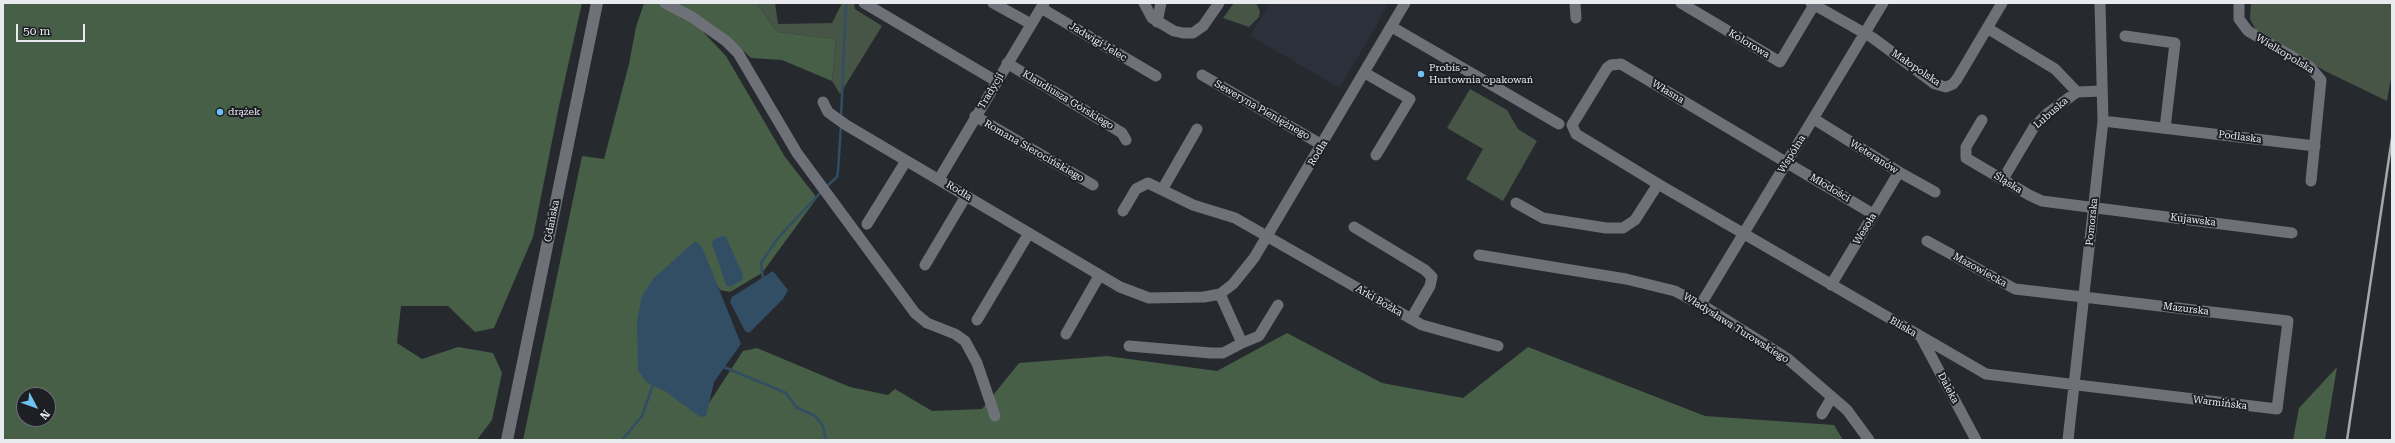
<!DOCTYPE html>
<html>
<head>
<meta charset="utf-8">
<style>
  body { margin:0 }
  #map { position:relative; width:2395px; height:443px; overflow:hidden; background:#26292e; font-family:"Roboto Serif",serif }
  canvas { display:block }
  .frame { position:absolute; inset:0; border:4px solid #e8eaee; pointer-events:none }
  .north { position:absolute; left:16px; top:387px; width:40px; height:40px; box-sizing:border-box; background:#1d1f25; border:1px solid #6e7075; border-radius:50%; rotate:131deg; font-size:11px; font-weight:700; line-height:16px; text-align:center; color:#e8eaee }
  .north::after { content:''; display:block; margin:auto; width:14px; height:18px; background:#6ec2f3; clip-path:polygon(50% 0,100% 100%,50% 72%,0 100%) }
  .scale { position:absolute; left:16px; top:24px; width:69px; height:18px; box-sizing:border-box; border:2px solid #e8eaee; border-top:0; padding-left:5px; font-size:12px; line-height:14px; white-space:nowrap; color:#e8eaee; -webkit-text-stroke:3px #1d1f25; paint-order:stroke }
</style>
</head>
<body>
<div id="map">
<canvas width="2395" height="443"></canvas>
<div class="frame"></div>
<div class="north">N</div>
<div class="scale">50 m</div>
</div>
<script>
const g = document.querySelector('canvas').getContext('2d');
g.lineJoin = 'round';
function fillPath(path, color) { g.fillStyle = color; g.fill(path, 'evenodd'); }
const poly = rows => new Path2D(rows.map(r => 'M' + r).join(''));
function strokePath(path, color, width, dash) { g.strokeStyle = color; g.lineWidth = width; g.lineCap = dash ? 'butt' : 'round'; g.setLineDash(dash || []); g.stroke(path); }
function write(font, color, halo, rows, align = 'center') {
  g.font = font + ' "Roboto Serif",serif'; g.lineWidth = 4; g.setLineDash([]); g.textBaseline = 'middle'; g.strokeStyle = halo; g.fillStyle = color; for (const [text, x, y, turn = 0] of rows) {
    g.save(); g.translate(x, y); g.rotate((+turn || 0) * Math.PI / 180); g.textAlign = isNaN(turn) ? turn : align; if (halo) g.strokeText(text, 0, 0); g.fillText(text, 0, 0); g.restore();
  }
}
fillPath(poly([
  [1269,3,1384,3,1388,5,1340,88,1250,36]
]), '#2b303b');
fillPath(poly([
  [757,3,775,3,778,24,832,23,842,3,854,3,855,9,882,26,840,94,832,81,836,39,777,32],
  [1234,3,1256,3,1260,11,1259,17,1249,27,1223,18],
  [2251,3,2392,3,2392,72,2387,101,2327,72,2258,34,2250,19],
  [1470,89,1507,110,1518,129,1537,141,1503,201,1466,179,1483,149,1447,128]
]), '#465546');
fillPath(poly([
  [3,3,582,3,559,106,533,237,494,328,475,332,448,306,401,306,397,343,422,359,458,347,493,353,502,373,492,420,477,440,3,440],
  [24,395,48,395,48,419,24,419],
  [644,3,658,3,691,19,726,56,785,157,817,198,762,273,730,292,720,290,695,247,707,406,743,351,757,348,850,387,888,395,895,389,932,411,982,409,1019,363,1107,356,1217,371,1287,333,1382,383,1463,398,1528,347,1705,416,1834,425,1843,440,523,440,582,156,604,159,629,64,636,27],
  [673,3,757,3,777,32,836,39,832,81,782,60,751,58,732,40],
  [2337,367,2325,440,2293,440,2299,408]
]), '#465f46');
fillPath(poly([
  [723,236,726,237,743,275,742,280,730,287,726,285,712,243,714,239],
  [695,241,702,247,741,344,714,382,706,416,700,417,665,391,646,382,638,370,637,321,642,296,653,279],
  [773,271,788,290,783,299,749,333,745,331,730,302,732,297]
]), '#324e64');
strokePath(poly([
  [841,118,846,3],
  [826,187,837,177,838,171,841,125],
  [763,278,761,263,778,238,821,192],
  [724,367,786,393,796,407,815,416,823,426,826,440],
  [622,440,642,416,653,385]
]), '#324e64', 2.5);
strokePath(poly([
  [665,3,692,17,726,41,738,53,797,153,915,313,927,323,955,334,965,341,977,363,995,416],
  [864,3,996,81],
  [993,3,1031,24],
  [1144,3,1152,18,1174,31,1183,33,1193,33,1203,26,1219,3],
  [1575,3,1576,18],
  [1681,3,1780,62,1814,5],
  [1811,3,1873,38,1935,84,1946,87,1953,84,1957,79,2002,3],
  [2239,3,2239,19,2248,31,2310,67,2321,80,2311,181],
  [1041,8,1156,76],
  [1157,22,1161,3],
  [1392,27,1559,124],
  [1987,28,2055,69,2077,92],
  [2125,36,2175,43,2165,128],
  [1007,63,1122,133,1126,140],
  [1365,73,1410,99,1376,155],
  [1202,75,1322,145],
  [823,102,828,112,846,125,1120,287,1149,298,1204,297,1220,294,1233,284,1254,258,1405,3],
  [975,116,1093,185],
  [1814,119,1899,172,1935,192],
  [1982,120,1966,147,1966,158,2029,195,2042,201,2292,233],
  [2103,121,2315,146],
  [939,179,1044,3],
  [2003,179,2034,127,2048,113,2077,92,2102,91],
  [1162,190,1197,129],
  [1516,203,1543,218,1606,228,1623,228,1635,220,1658,184],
  [1123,211,1136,189,1148,183,1193,205,1235,218,1422,325,1498,346],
  [1873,214,1621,64,1611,65,1607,68,1572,125,1576,134,1658,184,1986,374,2277,409,2288,321,2015,289,1927,241],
  [867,224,906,161],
  [1354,227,1425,270,1432,277,1430,286,1411,319],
  [1479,255,1626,279,1675,291,1707,308,1788,359,1847,410,1869,440],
  [925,265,966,196],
  [1831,285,1899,172],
  [1220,294,1242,343,1259,336,1278,305],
  [1701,304,1883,3],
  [977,320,1029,233],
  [1066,334,1099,276],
  [1921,337,1976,440],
  [1129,346,1211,353,1223,353,1242,343],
  [1822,414,1832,397],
  [2068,440,2103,121,2100,3]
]), '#6e7178', 11);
strokePath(poly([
  [507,440,597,3]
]), '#6e7178', 12);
strokePath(poly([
  [2347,440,2392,138]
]), '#a5a7ab', 2.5);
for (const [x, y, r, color] of [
  [1421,74,4,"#6ec2f3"],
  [220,112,4,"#6ec2f3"]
]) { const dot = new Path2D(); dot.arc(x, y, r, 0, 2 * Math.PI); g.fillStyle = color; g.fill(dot); strokePath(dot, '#1d1f25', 1.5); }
write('10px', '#e8eaee', '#1d1f25', [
  ["Jadwigi Jelec",1098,42,31],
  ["Kolorowa",1749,44,31],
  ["Wielkopolska",2285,54,31],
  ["Małopolska",1916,68,34],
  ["Tradycji",991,91,-59],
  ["Własna",1668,92,31],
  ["Klaudiusza Górskiego",1068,100,31],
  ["Seweryna Pieniężnego",1262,110,30],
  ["Lubuska",2051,113,-41],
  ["Podlaska",2240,137,7],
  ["Romana Sierocińskiego",1034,151,30],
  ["Rodła",1318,153,-59],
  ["Wspólna",1792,154,-58],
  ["Weteranów",1874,157,32],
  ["Śląska",2008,183,31],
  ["Młodości",1830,188,31],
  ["Rodła",959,191,31],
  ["Kujawska",2193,220,7],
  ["Gdańska",552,221,-79],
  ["Pomorska",2092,222,-84],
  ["Wesoła",1865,229,-59],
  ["Mazowiecka",1980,270,29],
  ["Arki Bożka",1379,301,30],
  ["Mazurska",2186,309,7],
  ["Bliska",1903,327,30],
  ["Władysława Turowskiego",1736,328,32],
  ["Daleka",1948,388,62],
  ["Warmińska",2220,403,7]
]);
write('10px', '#e8eaee', '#1d1f25', [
  ["Probis -",1429,68],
  ["Hurtownia opakowań",1429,80],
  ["drążek",228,112]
], 'left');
</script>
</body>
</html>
